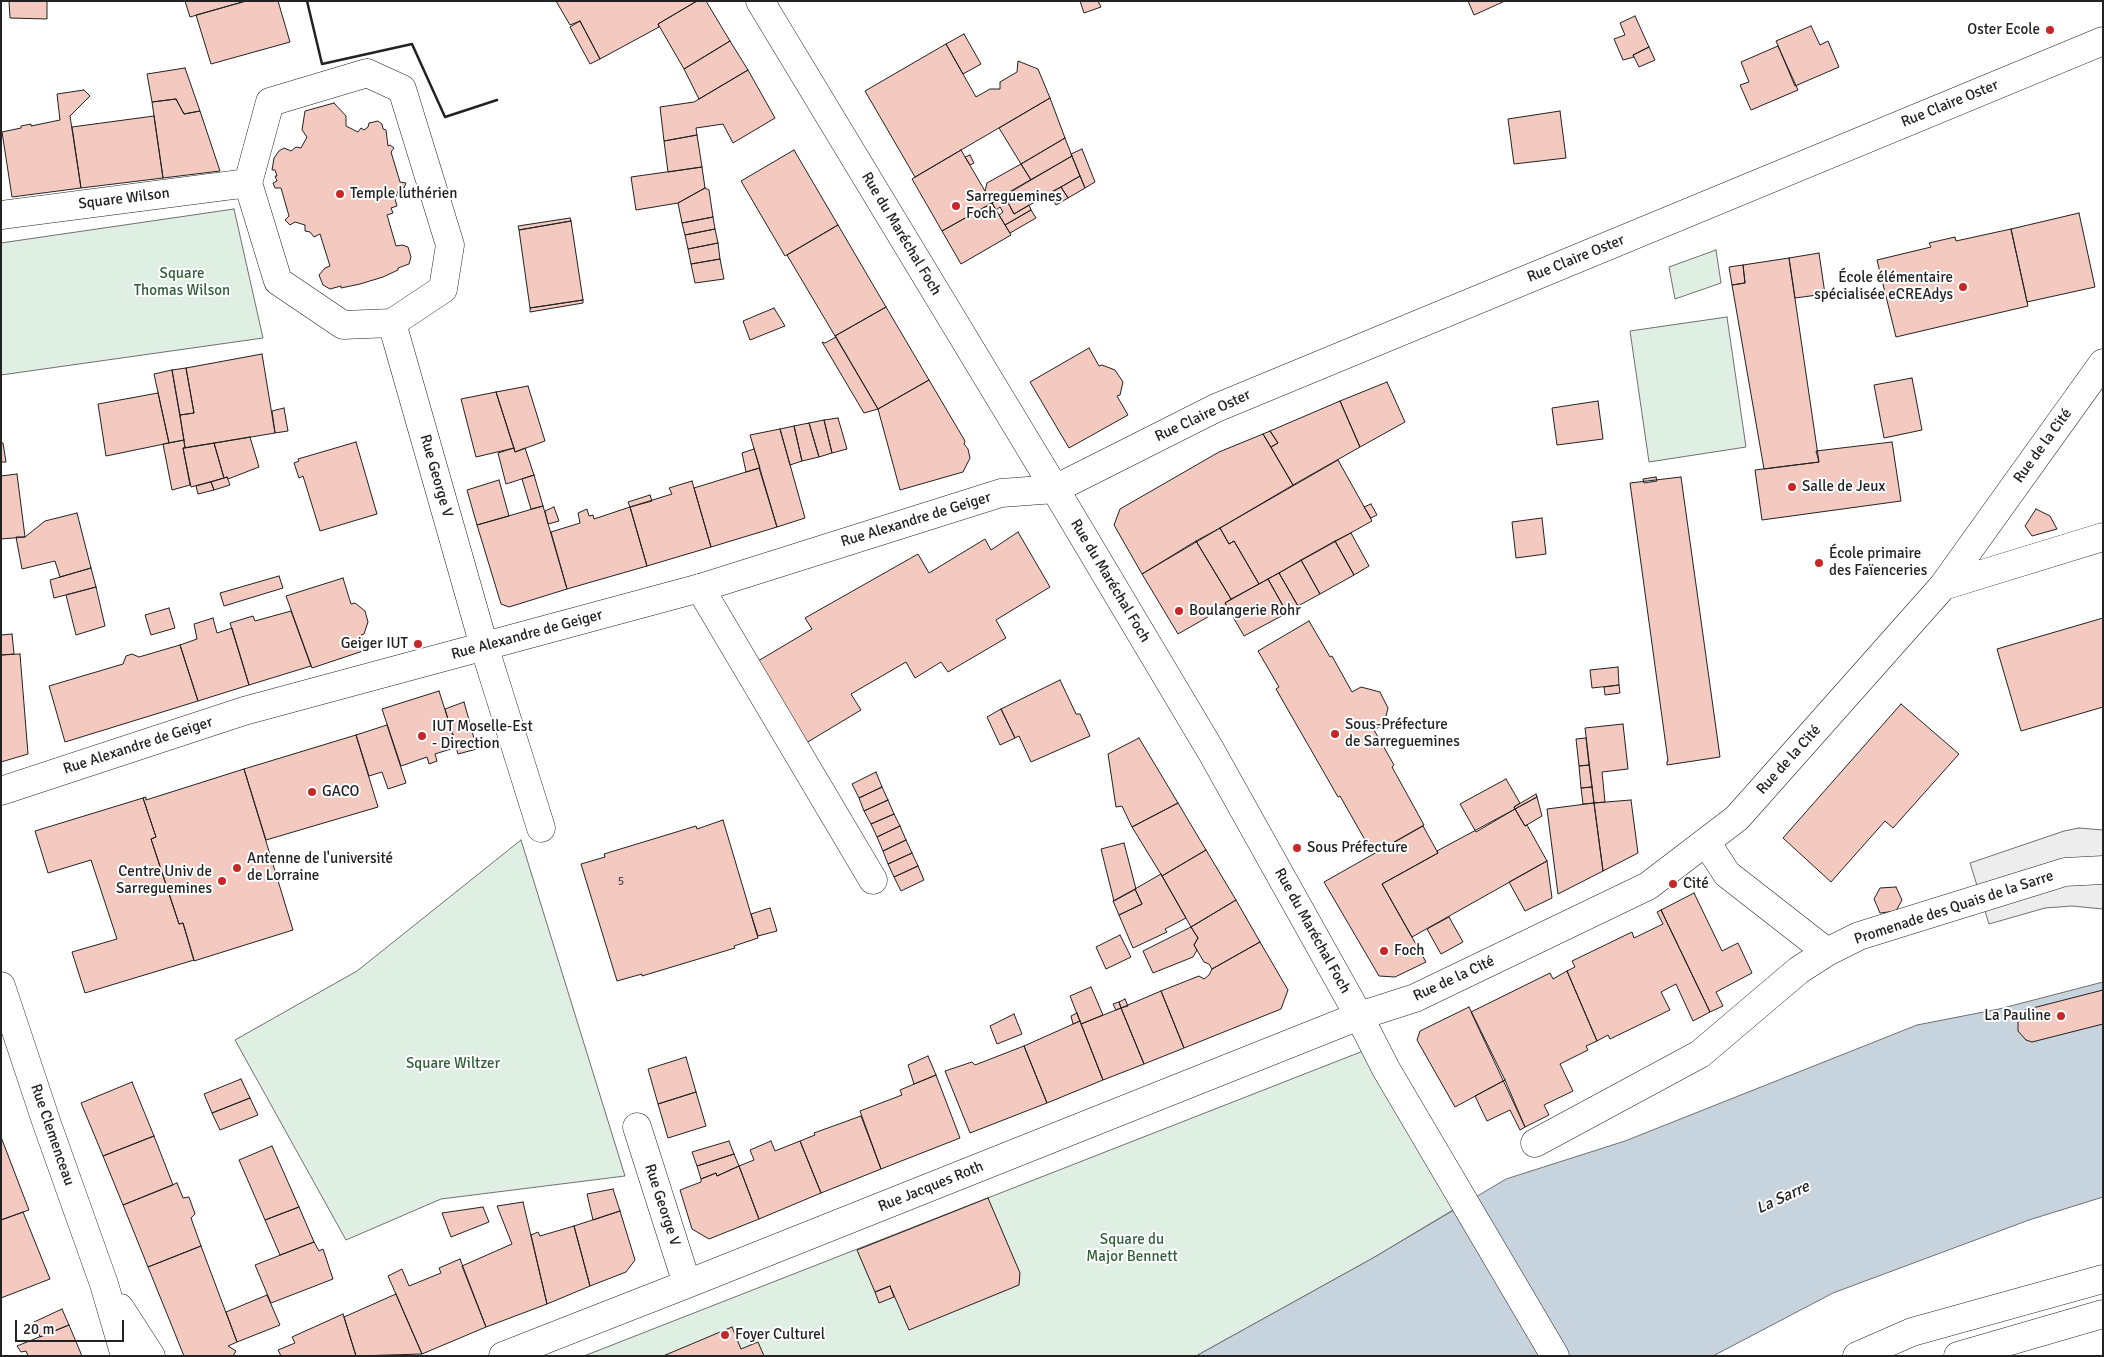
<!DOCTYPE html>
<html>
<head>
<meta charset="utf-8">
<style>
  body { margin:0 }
  #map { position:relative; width:2104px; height:1357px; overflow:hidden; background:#fff; font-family:Signika,sans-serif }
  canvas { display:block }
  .frame { position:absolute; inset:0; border:2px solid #222; pointer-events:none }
  .scale { position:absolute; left:15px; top:1320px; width:109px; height:22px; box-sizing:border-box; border:2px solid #222; border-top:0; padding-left:6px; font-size:15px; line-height:18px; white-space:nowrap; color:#222; -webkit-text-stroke:4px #fff; paint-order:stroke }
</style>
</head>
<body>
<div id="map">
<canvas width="2104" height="1357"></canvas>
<div class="frame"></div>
<div class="scale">20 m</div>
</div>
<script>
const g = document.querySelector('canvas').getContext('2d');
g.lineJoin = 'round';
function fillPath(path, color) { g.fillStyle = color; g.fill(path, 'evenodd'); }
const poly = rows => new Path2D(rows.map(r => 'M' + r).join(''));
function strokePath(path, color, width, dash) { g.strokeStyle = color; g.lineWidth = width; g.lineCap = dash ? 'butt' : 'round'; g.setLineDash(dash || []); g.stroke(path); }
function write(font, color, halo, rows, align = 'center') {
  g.font = font + ' Signika,sans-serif'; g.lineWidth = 4; g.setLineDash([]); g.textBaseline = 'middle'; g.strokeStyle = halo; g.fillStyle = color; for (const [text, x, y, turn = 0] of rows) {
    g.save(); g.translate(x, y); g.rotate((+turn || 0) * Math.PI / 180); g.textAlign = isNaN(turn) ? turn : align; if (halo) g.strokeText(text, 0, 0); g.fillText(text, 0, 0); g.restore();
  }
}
const green = poly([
  [234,209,263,338,1,375,1,243,234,209],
  [1716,250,1721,283,1675,299,1669,267,1716,250],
  [1727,317,1746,447,1649,462,1630,331,1727,317],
  [521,840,625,1176,441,1199,346,1240,235,1040,357,971,521,840],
  [1376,1046,1473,1198,1373,1258,1196,1356,584,1356,1376,1046]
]);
fillPath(green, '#e0efe3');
strokePath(green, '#6f6f6f', 1);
const parking = poly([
  [2079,828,2103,830,2103,909,2072,906,2045,908,1989,924,1970,863,2064,831,2079,828]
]);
fillPath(parking, '#ededed');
strokePath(parking, '#6f6f6f', 1);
const water = poly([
  [2103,982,2103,1197,2029,1220,1833,1293,1713,1356,1196,1356,1373,1258,1506,1179,1625,1141,1917,1025,1999,1009,2103,982]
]);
fillPath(water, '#c7d3dd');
strokePath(water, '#6f6f6f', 1);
const building = poly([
  [9,1,47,1,47,19,10,18,9,1],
  [185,1,246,1,190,17,185,1],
  [246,1,278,1,290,42,211,64,196,15,246,1],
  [556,1,697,1,658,24,659,27,600,59,580,21,570,25,556,1],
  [697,1,706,1,730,41,684,69,658,24,697,1],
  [1080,1,1098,1,1101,7,1084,13,1080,1],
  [1468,1,1505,1,1474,15,1468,1],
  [1635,16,1649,47,1633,55,1634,57,1623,60,1614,39,1625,35,1620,23,1635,16],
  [580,21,600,59,590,64,570,27,580,21],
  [1811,26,1820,45,1828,41,1839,67,1795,86,1776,41,1811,26],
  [964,34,981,64,963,74,946,44,964,34],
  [730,41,748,70,699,99,684,69,730,41],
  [946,44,976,97,990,89,1000,89,1000,82,1017,72,1018,61,1038,69,1050,98,915,177,865,91,946,44],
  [1778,46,1798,90,1751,110,1740,85,1749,82,1741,62,1778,46],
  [1649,47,1655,60,1639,67,1633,55,1649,47],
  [185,68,200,111,184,114,176,99,152,102,147,74,185,68],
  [748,70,775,118,733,143,723,124,696,128,697,135,664,141,660,107,694,102,748,70],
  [84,90,90,96,70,116,81,188,12,197,2,132,21,128,21,126,31,124,31,126,60,120,57,94,84,90],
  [1050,98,1065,138,1021,164,999,128,1050,98],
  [176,99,184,114,200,111,220,171,163,178,152,102,176,99],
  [334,103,346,116,346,126,358,132,361,128,364,130,368,127,369,123,378,121,382,124,383,129,386,130,388,146,390,145,394,148,391,152,400,182,406,183,404,188,399,189,395,199,397,206,391,208,393,213,387,215,396,246,402,245,408,247,411,257,409,264,398,268,398,270,383,277,360,284,341,288,341,286,330,289,323,285,319,275,325,268,330,266,320,234,314,237,310,232,305,231,305,225,295,222,290,225,285,220,289,216,281,188,275,188,273,183,277,181,275,176,277,176,275,170,272,170,274,158,279,151,284,148,291,151,296,147,301,148,307,137,302,130,305,111,334,103],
  [1560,111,1566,158,1514,164,1508,119,1560,111],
  [154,116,163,178,81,188,72,127,154,116],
  [697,135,702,167,668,172,664,141,697,135],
  [1065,138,1072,156,1031,180,1021,164,1065,138],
  [1082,149,1095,182,1085,188,1071,154,1082,149],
  [794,150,838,225,785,256,741,181,794,150],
  [961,150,992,203,942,231,912,179,961,150],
  [970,155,974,163,970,165,965,157,970,155],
  [1072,156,1080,176,1014,214,1004,195,1072,156],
  [1021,164,1031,180,992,203,985,191,987,183,1021,164],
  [702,167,705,188,678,203,636,210,631,177,702,167],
  [1080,176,1085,188,1068,198,1061,187,1080,176],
  [1061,187,1068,198,1056,205,1049,193,1061,187],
  [705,188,709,190,713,217,682,223,678,203,705,188],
  [1004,195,1014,214,1029,205,1031,210,1005,225,999,215,1003,212,1000,207,996,210,992,203,1004,195],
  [992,203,1011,235,961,264,942,231,992,203],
  [1031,210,1036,218,1010,233,1005,225,1031,210],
  [2079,213,2095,287,2027,302,2011,229,2079,213],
  [713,217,715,229,685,235,682,223,713,217],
  [570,218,571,221,519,230,518,226,570,218],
  [571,221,583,300,530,308,519,230,571,221],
  [838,225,886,307,835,336,787,255,838,225],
  [715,229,718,243,688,249,685,235,715,229],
  [2011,229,2028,306,1896,337,1877,260,1931,247,1929,243,1955,237,1956,241,2011,229],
  [718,243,720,259,691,264,688,249,718,243],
  [1819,253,1825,294,1795,298,1789,258,1819,253],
  [1789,258,1819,462,1764,469,1732,285,1745,283,1743,265,1789,258],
  [720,259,724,279,695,283,691,264,720,259],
  [1743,265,1745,283,1732,285,1729,267,1743,265],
  [583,300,583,303,530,312,530,308,583,300],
  [886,307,929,380,878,409,835,336,886,307],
  [774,308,785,326,750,340,743,321,774,308],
  [836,337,878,409,864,413,822,342,825,343,836,337],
  [1089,348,1099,366,1102,365,1115,370,1123,382,1120,395,1117,396,1128,415,1069,448,1030,382,1089,348],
  [262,354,275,433,185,448,180,415,194,413,186,368,262,354],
  [186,368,194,413,180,415,172,370,186,368],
  [172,370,184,440,169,443,154,374,172,370],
  [1912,378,1922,430,1884,438,1874,385,1912,378],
  [929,380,965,441,964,444,968,449,970,458,963,472,900,490,878,409,929,380],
  [1387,382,1405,422,1360,447,1340,401,1387,382],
  [528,386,545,441,515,452,496,392,528,386],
  [496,392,514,448,476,457,461,399,496,392],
  [158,393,169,443,106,456,98,404,158,393],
  [1340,401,1360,447,1293,485,1271,447,1278,443,1270,431,1340,401],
  [1598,401,1603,439,1557,445,1552,408,1598,401],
  [284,408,288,431,275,433,272,411,284,408],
  [838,418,847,449,832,453,824,420,838,418],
  [824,420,832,453,819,457,809,423,824,420],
  [809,423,819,457,802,461,794,426,809,423],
  [794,426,802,461,790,465,780,429,794,426],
  [780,429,805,518,777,527,750,435,780,429],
  [1270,431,1278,443,1271,447,1263,434,1270,431],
  [1263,434,1293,485,1142,574,1114,525,1120,509,1219,452,1263,434],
  [250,437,259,467,228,479,227,477,224,478,214,443,250,437],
  [184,440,185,448,183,448,190,485,172,490,163,444,184,440],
  [356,442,377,514,320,531,303,476,299,478,294,463,299,461,298,459,356,442],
  [1892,442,1901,501,1762,520,1755,470,1819,462,1816,451,1892,442],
  [1,443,3,443,6,462,1,462,1,443],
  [214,443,224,478,191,487,183,448,214,443],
  [514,448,515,452,525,448,534,475,506,484,498,453,514,448],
  [754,449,760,468,746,472,742,453,754,449],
  [1338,460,1372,521,1259,584,1234,541,1229,544,1220,528,1338,460],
  [759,468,777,527,711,547,694,488,759,468],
  [17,474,25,537,1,539,1,476,17,474],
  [534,475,543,506,531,509,522,479,534,475],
  [227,477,230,485,214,490,211,482,227,477],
  [1656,477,1657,481,1644,483,1643,479,1656,477],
  [1681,477,1720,757,1667,765,1667,761,1668,761,1630,483,1681,477],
  [499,480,509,516,477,525,467,490,499,480],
  [692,481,711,547,647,566,630,507,672,494,669,488,692,481],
  [211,482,214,490,198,494,196,486,211,482],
  [650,495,652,501,630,507,628,502,650,495],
  [1371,504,1377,515,1371,518,1364,507,1371,504],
  [543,506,567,589,509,607,501,604,477,525,543,506],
  [554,507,559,521,548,524,545,511,554,507],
  [630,507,647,566,567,589,551,532,580,523,578,513,587,509,589,516,593,515,594,519,630,507],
  [2036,509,2050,516,2057,529,2032,536,2025,526,2036,509],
  [77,513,91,568,60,577,55,561,22,569,16,537,25,537,45,521,77,513],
  [1542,518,1546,554,1516,558,1512,522,1542,518],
  [1220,528,1229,544,1234,541,1259,584,1231,599,1196,541,1220,528],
  [1018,532,1050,587,996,620,1006,638,948,672,941,662,915,678,906,662,851,694,861,710,806,743,758,661,812,629,805,618,918,554,929,573,985,539,991,550,1018,532],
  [1351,533,1369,566,1354,575,1335,541,1351,533],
  [1196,541,1231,599,1225,603,1227,606,1178,634,1142,574,1196,541],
  [1335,541,1354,575,1320,594,1301,560,1335,541],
  [1301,560,1320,594,1298,606,1279,573,1301,560],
  [91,568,96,587,54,598,50,580,91,568],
  [1279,573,1298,606,1287,613,1268,579,1279,573],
  [279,576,283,588,224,606,220,593,279,576],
  [343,578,351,604,355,603,365,611,368,622,364,634,361,635,366,650,312,668,286,596,343,578],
  [1268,579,1287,613,1244,636,1225,603,1268,579],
  [96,587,105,626,76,635,66,595,96,587],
  [169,608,175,628,151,635,145,615,169,608],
  [291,611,311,666,249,685,230,623,253,616,255,621,291,611],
  [213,618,217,633,232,628,249,685,198,701,180,645,197,639,194,624,213,618],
  [2103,618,2103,707,2021,731,1997,649,2103,618],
  [1309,621,1330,657,1332,656,1352,692,1361,687,1380,692,1388,708,1384,724,1374,730,1394,765,1392,767,1424,825,1373,854,1340,796,1338,797,1276,689,1279,687,1258,651,1309,621],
  [12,634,14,654,1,655,1,635,12,634],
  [180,645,198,701,65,742,49,686,123,664,126,656,132,654,139,657,180,645],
  [20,654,28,754,1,762,1,655,20,654],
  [1618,667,1619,685,1592,688,1590,670,1618,667],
  [1060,680,1076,714,1080,714,1090,736,1031,762,1019,736,1015,738,1001,709,1060,680],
  [1619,685,1620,693,1605,695,1604,687,1619,685],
  [439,691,457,747,435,754,437,761,429,764,427,757,401,766,382,709,439,691],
  [464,702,477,749,458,754,445,709,464,702],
  [1901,704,1959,754,1893,828,1885,821,1831,882,1783,838,1901,704],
  [1001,709,1015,738,1000,745,987,717,1001,709],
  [1623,724,1628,769,1602,772,1605,802,1594,803,1585,728,1623,724],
  [387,725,406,783,388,789,382,772,369,776,356,735,387,725],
  [356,735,378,807,266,840,244,769,356,735],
  [1139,738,1178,803,1132,827,1122,806,1116,807,1108,754,1139,738],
  [1586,738,1589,765,1579,766,1576,739,1586,738],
  [1589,765,1592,787,1581,788,1579,766,1589,765],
  [244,769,293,930,194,961,183,923,179,924,151,839,156,837,143,798,146,797,146,800,244,769],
  [876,772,882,787,859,798,852,784,876,772],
  [1506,779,1520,803,1514,807,1515,809,1476,832,1460,804,1506,779],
  [882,787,888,800,864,811,859,798,882,787],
  [1592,787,1594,803,1583,804,1581,788,1592,787],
  [1536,794,1537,797,1515,809,1514,807,1536,794],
  [1537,797,1542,816,1525,826,1515,809,1537,797],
  [143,798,156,837,151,839,179,924,183,923,194,960,85,993,72,952,117,939,91,860,48,873,35,831,143,798],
  [888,800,894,814,871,824,864,811,888,800],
  [1631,800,1638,853,1603,871,1594,803,1631,800],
  [1178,803,1206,850,1162,876,1132,827,1178,803],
  [1594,803,1603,871,1558,894,1547,809,1594,803],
  [1515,809,1525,826,1527,825,1547,861,1412,937,1382,884,1438,853,1437,851,1515,809],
  [894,814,900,826,877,837,871,824,894,814],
  [723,820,758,938,734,946,735,948,642,976,642,974,617,981,581,864,605,857,604,854,696,826,697,829,723,820],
  [900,826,906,840,883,851,877,837,900,826],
  [1423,826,1438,853,1382,884,1426,962,1395,977,1379,976,1324,882,1423,826],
  [906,840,912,853,888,864,883,851,906,840],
  [1124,843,1136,889,1114,901,1101,849,1124,843],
  [1206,850,1236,900,1191,927,1162,876,1206,850],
  [912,853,918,866,894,877,888,864,912,853],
  [1547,861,1552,898,1525,911,1509,882,1547,861],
  [918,866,924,880,901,891,894,877,918,866],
  [1161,874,1186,918,1165,929,1167,932,1133,948,1119,915,1142,904,1135,889,1161,874],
  [1896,887,1902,900,1896,911,1880,913,1874,899,1880,888,1896,887],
  [1135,889,1142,904,1119,915,1113,901,1135,889],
  [1694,893,1722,951,1738,943,1752,973,1716,992,1723,1006,1710,1012,1661,910,1694,893],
  [1236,900,1260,942,1212,969,1209,964,1204,962,1194,945,1198,938,1191,927,1236,900],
  [770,908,777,931,758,936,751,914,770,908],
  [1661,910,1710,1012,1693,1021,1676,984,1661,992,1670,1010,1610,1039,1608,1035,1597,1041,1567,971,1575,967,1572,961,1632,932,1634,938,1663,924,1657,912,1661,910],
  [1449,917,1463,942,1441,954,1427,929,1449,917],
  [1191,927,1198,938,1194,945,1197,950,1193,957,1153,973,1143,951,1191,927],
  [1120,935,1131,957,1106,969,1096,947,1120,935],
  [1260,942,1288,990,1281,1009,1184,1048,1161,991,1199,976,1204,979,1209,975,1212,969,1260,942],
  [1567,971,1597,1041,1586,1046,1588,1050,1560,1064,1573,1091,1544,1105,1549,1115,1525,1127,1471,1012,1550,973,1553,979,1567,971],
  [1091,987,1103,1015,1081,1024,1070,996,1091,987],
  [2103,990,2103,1024,2032,1042,2026,1040,2018,1031,2018,1019,2025,1010,2103,990],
  [1161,991,1184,1048,1144,1064,1121,1008,1161,991],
  [1125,999,1128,1006,1121,1008,1119,1002,1125,999],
  [1119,1002,1121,1008,1116,1010,1113,1004,1119,1002],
  [1469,1007,1505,1080,1455,1107,1417,1040,1420,1031,1469,1007],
  [1121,1008,1144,1064,1103,1080,1081,1024,1121,1008],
  [1077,1013,1080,1021,1073,1024,1071,1016,1077,1013],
  [1014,1014,1022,1034,997,1044,990,1026,1014,1014],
  [1080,1021,1103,1080,1047,1103,1024,1046,1080,1021],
  [1024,1046,1047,1103,970,1133,945,1071,972,1062,975,1065,1024,1046],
  [928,1056,936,1075,914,1084,908,1065,928,1056],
  [686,1057,696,1092,658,1104,648,1069,686,1057],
  [936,1075,960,1138,881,1169,860,1111,902,1095,900,1090,936,1075],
  [241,1079,250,1098,212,1113,204,1094,241,1079],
  [1505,1080,1525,1127,1520,1130,1510,1110,1487,1121,1475,1096,1505,1080],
  [132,1082,154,1136,103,1156,81,1103,132,1082],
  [696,1092,706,1126,668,1138,658,1104,696,1092],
  [250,1098,258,1115,220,1130,212,1113,250,1098],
  [861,1116,881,1169,821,1193,800,1141,815,1135,814,1133,861,1116],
  [154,1136,173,1185,123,1205,103,1156,154,1136],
  [1,1137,29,1210,1,1220,1,1137],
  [729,1141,734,1154,697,1166,692,1152,729,1141],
  [771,1141,775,1151,800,1141,821,1193,759,1219,739,1166,754,1160,750,1150,771,1141],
  [272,1146,299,1207,265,1220,239,1160,272,1146],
  [734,1154,739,1166,717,1176,716,1173,701,1179,697,1166,734,1154],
  [739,1166,759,1219,709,1239,692,1229,680,1190,701,1182,701,1179,716,1173,717,1176,739,1166],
  [177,1183,183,1198,189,1197,195,1214,191,1218,201,1246,148,1267,123,1205,177,1183],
  [613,1189,620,1211,593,1220,587,1194,613,1189],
  [988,1198,1020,1273,1019,1285,909,1330,890,1286,875,1292,857,1250,988,1198],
  [523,1202,547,1304,486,1327,462,1266,512,1244,497,1206,523,1202],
  [299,1207,314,1242,280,1255,265,1220,299,1207],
  [483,1207,489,1222,451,1237,442,1213,483,1207],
  [620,1211,635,1260,626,1272,590,1286,574,1226,620,1211],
  [23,1212,50,1279,1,1298,1,1220,23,1212],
  [574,1226,590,1286,547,1304,531,1235,538,1232,540,1236,574,1226],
  [314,1242,319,1251,323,1249,333,1279,271,1303,255,1265,314,1242],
  [201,1246,237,1342,228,1346,236,1351,233,1356,184,1356,148,1267,201,1246],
  [460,1259,486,1327,422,1354,388,1276,402,1269,409,1286,441,1273,439,1268,460,1259],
  [890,1286,894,1297,879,1303,875,1292,890,1286],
  [396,1294,422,1354,356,1356,344,1317,396,1294],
  [267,1295,280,1325,237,1342,226,1312,267,1295],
  [62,1309,69,1325,40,1337,34,1322,62,1309],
  [343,1314,356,1356,281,1356,278,1350,295,1343,292,1337,343,1314],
  [69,1325,82,1356,28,1356,26,1351,21,1352,17,1346,69,1325],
  [732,1327,741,1349,758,1342,764,1356,663,1356,732,1327]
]);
fillPath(building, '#f3c9c0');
strokePath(building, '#222', 1);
const minor = poly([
  [367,73,402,89,450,245,443,289,392,323,343,325,278,281,248,183,270,102,367,73],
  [1,215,248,183],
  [392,323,484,646,541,828],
  [1055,489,1216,408,2103,41],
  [1943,586,2103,537],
  [700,588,873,880],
  [1706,842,1727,874,1827,952],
  [637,1127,687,1284],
  [1535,1143,1700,1054,1799,970,1827,952,1859,936,2065,872,2103,870],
  [503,1356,687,1284,1359,1016,1415,998,1648,886,1737,818,1943,586,2103,363]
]);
const major = poly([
  [760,1,1055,489,1211,751,1359,1016,1386,1069,1555,1356],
  [1,791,244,711,700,588,1001,493,1055,489],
  [1,986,47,1124,104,1284,125,1356],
  [120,1308,151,1356],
  [1857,1356,1912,1332,2103,1279],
  [1958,1356,2103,1314]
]);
strokePath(minor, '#222', 29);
strokePath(major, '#222', 29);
strokePath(minor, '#fff', 28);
strokePath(major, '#fff', 28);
strokePath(poly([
  [307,1,322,64,412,44,445,117,497,100]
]), '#222', 2.5);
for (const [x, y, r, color] of [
  [2050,30,5,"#c62828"],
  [340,194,5,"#c62828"],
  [956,206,5,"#c62828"],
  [1963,287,5,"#c62828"],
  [1792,487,5,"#c62828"],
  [1819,563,5,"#c62828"],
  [1179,611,5,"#c62828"],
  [418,644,5,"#c62828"],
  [1335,734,5,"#c62828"],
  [422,736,5,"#c62828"],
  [312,792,5,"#c62828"],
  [1297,848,5,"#c62828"],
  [237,868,5,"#c62828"],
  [222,881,5,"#c62828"],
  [1673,884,5,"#c62828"],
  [1384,951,5,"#c62828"],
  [2061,1016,5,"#c62828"],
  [725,1335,5,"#c62828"]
]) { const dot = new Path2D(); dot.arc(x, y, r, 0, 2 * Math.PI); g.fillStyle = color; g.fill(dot); strokePath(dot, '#fff', 2); }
write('12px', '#564c4a', null, [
  ["5",621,882]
]);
write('15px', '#222', '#fff', [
  ["Oster Ecole",2040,30,"right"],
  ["Temple luthérien",350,194],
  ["Sarreguemines",966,197],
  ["Foch",966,214],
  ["École élémentaire",1953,278,"right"],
  ["spécialisée eCREAdys",1953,295,"right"],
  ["Salle de Jeux",1802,487],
  ["École primaire",1829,554],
  ["des Faïenceries",1829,571],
  ["Boulangerie Rohr",1189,611],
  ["Geiger IUT",408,644,"right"],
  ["Sous-Préfecture",1345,725],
  ["de Sarreguemines",1345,742],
  ["IUT Moselle-Est",432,727],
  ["- Direction",432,744],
  ["GACO",322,792],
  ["Sous Préfecture",1307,848],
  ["Antenne de l'université",247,859],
  ["de Lorraine",247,876],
  ["Centre Univ de",212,872,"right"],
  ["Sarreguemines",212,889,"right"],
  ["Cité",1683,884],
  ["Foch",1394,951],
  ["La Pauline",2051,1016,"right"],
  ["Foyer Culturel",735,1335]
], 'left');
write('15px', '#222', '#fff', [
  ["Rue Claire Oster",1950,104,-22],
  ["Square Wilson",124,199,-7],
  ["Rue du Maréchal Foch",901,234,59],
  ["Rue Claire Oster",1576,259,-22],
  ["Rue Claire Oster",1203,416,-25],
  ["Rue de la Cité",2043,446,-54],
  ["Rue George V",436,476,74],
  ["Rue Alexandre de Geiger",916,520,-17],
  ["Rue du Maréchal Foch",1110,581,59],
  ["Rue Alexandre de Geiger",527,635,-15],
  ["Rue Alexandre de Geiger",138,746,-18],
  ["Rue de la Cité",1789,760,-48],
  ["Promenade des Quais de la Sarre",1954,908,-18],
  ["Rue du Maréchal Foch",1312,931,61],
  ["Rue de la Cité",1454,979,-25],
  ["Rue Clemenceau",52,1135,71],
  ["Rue Jacques Roth",931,1187,-22],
  ["Rue George V",662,1205,72]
]);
write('15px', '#2f5e38', '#fff', [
  ["Square",182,274],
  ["Thomas Wilson",182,291],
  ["Square Wiltzer",453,1064],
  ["Square du",1132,1240],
  ["Major Bennett",1132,1257]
]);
write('italic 16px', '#222', '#fff', [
  ["La Sarre",1783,1198,-25]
]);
</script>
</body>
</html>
